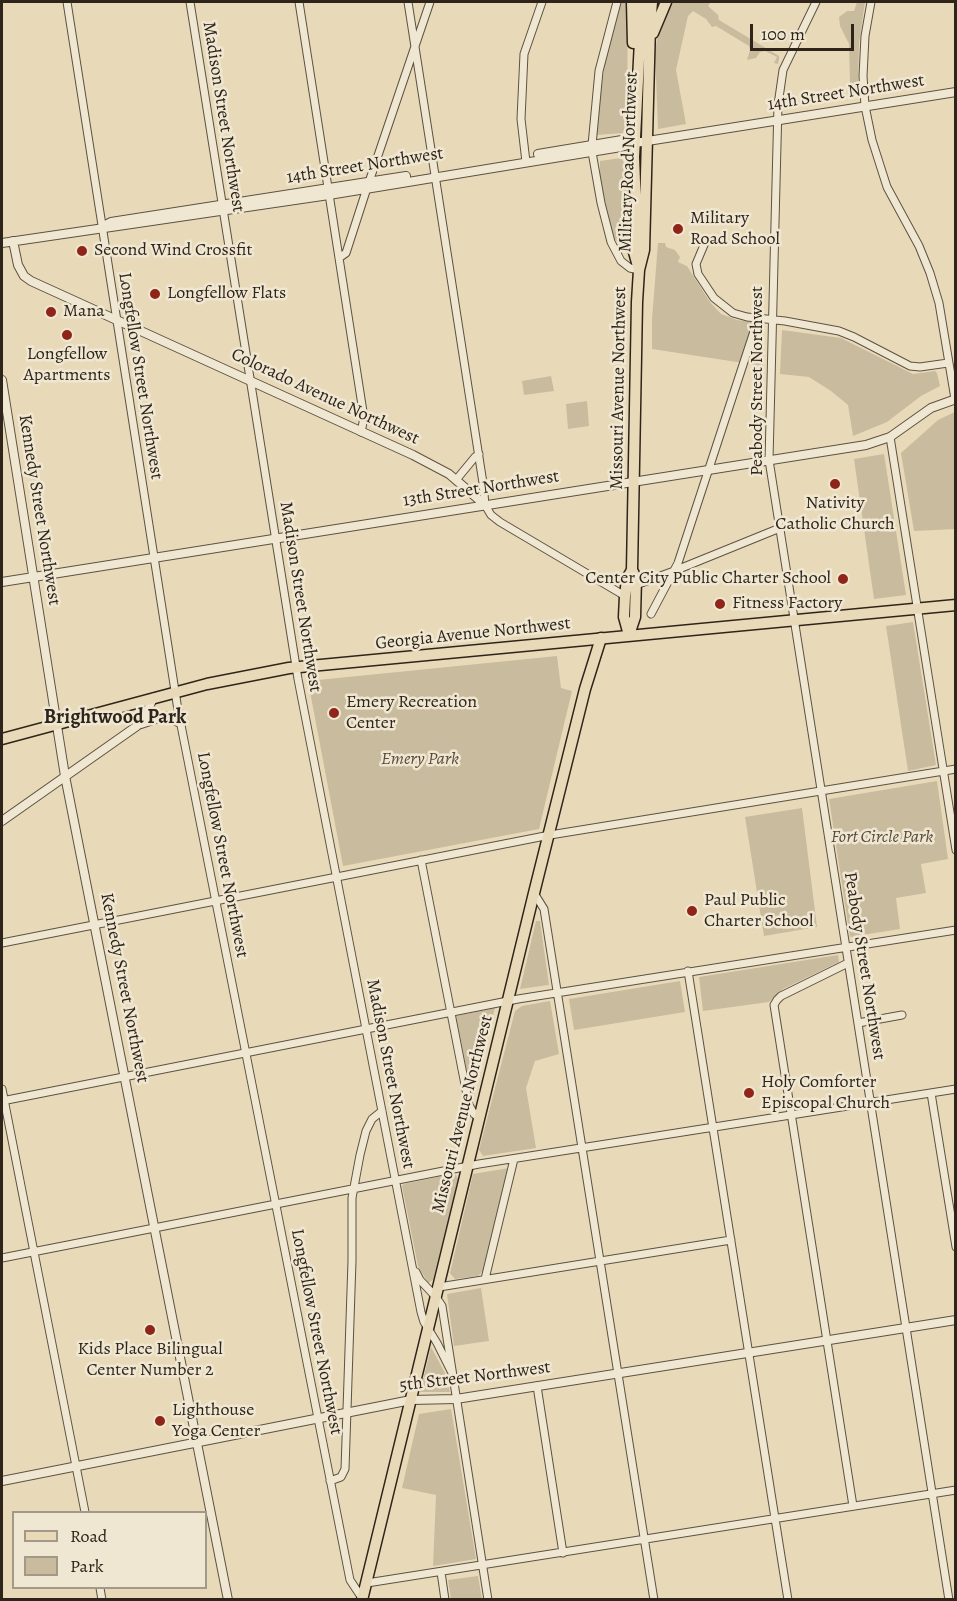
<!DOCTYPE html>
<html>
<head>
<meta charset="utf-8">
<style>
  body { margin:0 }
  #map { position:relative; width:957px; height:1601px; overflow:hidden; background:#e8dab9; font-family:Alegreya,serif }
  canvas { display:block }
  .frame { position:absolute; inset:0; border:3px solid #2f241a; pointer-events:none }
  .legend { position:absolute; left:12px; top:1511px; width:195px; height:78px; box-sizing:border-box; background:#f0e7d2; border:2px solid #a39988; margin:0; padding:8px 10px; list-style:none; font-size:18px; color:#2f241a }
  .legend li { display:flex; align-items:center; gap:12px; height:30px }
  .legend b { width:30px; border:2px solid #a39988 }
  .scale { position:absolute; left:750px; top:24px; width:104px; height:27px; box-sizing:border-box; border:3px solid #2f241a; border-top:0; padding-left:8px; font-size:18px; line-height:21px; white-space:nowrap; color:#2f241a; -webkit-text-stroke:4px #f0e7d2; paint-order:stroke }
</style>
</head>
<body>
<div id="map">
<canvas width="957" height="1601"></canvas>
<div class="frame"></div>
<ul class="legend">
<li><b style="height:8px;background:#e8dab9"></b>Road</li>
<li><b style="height:16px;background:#c9bb9e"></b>Park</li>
</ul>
<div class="scale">100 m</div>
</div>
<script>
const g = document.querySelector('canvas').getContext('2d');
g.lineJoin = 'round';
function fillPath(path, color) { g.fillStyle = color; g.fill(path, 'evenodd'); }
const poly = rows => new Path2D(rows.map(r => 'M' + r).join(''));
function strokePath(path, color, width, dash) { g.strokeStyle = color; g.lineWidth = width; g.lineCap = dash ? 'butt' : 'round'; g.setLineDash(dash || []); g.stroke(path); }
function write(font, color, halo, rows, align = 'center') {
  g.font = font + ' Alegreya,serif'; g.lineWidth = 5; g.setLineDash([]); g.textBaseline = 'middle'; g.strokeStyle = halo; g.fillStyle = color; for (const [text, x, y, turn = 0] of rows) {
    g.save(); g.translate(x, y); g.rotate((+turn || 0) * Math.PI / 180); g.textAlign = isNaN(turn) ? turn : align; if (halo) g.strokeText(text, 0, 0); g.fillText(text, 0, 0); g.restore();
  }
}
fillPath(poly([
  [620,2,628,2,627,122,623,133,597,135,598,112,607,49],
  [670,2,711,2,708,6,718,15,719,20,779,56,779,59,778,64,774,63,777,57,765,51,760,52,756,58,747,60,750,50,749,46,716,26,712,27,706,19,693,11,688,16,676,70,686,124,658,129,655,51,661,20],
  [857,2,865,2,859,43,858,84,850,84,849,44,840,26,839,17,847,11,854,11],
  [621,158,627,167,624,245,617,243,612,233,600,179,600,161],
  [658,243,665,243,666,247,675,250,680,257,678,262,687,266,710,302,721,314,737,320,764,324,763,366,652,349,652,319],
  [782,330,841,338,913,374,935,371,937,373,940,386,921,396,887,422,853,436,848,405,831,391,809,377,780,374],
  [551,376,554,391,524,395,522,381],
  [587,401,589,426,568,429,566,404],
  [955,412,955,529,914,531,901,453,938,420],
  [884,454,906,595,874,599,854,459],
  [913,622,936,765,908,771,886,626],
  [557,656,561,688,572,691,539,829,343,866,308,681],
  [937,781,948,859,921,864,926,893,896,898,900,929,850,937,829,799],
  [802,808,817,927,764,936,745,817],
  [536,921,540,921,549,985,520,989],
  [838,955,839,962,783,989,769,1002,703,1011,699,977],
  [680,981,685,1012,574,1030,569,999],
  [550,1001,559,1054,535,1061,526,1088,536,1148,483,1156,479,1150,515,1011,522,1006],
  [495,1008,472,1098,456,1016],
  [509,1168,483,1271,478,1276,455,1279,450,1273,473,1174],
  [453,1174,456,1175,458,1179,433,1280,428,1283,418,1266,402,1186,404,1184],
  [481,1288,489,1341,454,1346,447,1294],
  [431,1347,445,1373,450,1392,420,1392],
  [451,1409,476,1559,433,1566,436,1495,402,1488,419,1414],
  [478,1576,482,1599,451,1599,448,1580]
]), '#c9bb9e');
const minor = poly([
  [67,2,178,710,350,1580,362,1598],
  [190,2,298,679,421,1312,424,1322,437,1343,453,1375],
  [299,2,364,418,361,432],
  [408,2,483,483,485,505,491,515,500,522,625,596],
  [816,2,783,70,778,105,769,460,949,1600],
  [871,2,865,36,863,76,865,106,872,140,887,187,919,246,930,273,939,303,955,399],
  [592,145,599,71,617,2],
  [592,152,601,203,611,242,621,261,630,268,639,270],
  [526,162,521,119,524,54,542,2],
  [369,182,430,2],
  [704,245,696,264,698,274,714,298,733,313,747,317,785,321,839,331,854,337,910,366,920,367,948,363],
  [339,258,346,253,367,188],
  [890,437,956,850],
  [456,480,475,457,479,454],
  [636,585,674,571,780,528],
  [651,614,678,563,758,319],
  [421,860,469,1105,474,1114,480,1118],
  [534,893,544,909,654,1600],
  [2,943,550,835,956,769],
  [848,963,781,996,777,1000,774,1005,853,1506],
  [688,971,788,1600],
  [858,1023,902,1015],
  [2,1089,85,1512],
  [931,1093,956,1247],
  [2,1101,518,999,956,930],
  [2,1258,479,1164,956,1089],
  [416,1272,420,1280,436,1297,442,1306,488,1600],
  [485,1279,514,1159],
  [439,1287,731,1240],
  [537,1386,563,1553],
  [330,1481,341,1477,345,1469,352,1261,352,1198,360,1155,366,1131,372,1119,382,1111],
  [441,1572,445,1600],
  [367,1583,956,1490],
  [100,1588,102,1600]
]);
const tertiary = poly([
  [538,154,622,140,634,143],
  [103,226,111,222,406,176],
  [13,241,18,265,24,276,31,281,413,455,449,474,485,505],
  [2,243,329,195,621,147,635,143,956,92],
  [2,380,65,776,228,1600],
  [2,582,866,445,890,437,931,408,956,399],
  [141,724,165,716,180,723],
  [2,821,137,726,144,719,153,698],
  [2,1481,411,1400,456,1399,956,1320]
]);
const primary = poly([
  [632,2,633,43],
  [653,33,666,2],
  [639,270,634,252,636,209,634,157,642,2],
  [629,635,635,617,636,578,632,570,637,302,639,270,644,250,650,25,652,2],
  [629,635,624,617,625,596,627,579,632,570],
  [362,1600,534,893,585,689,601,638]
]);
const trunk = poly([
  [2,739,207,684,289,668,956,605]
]);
strokePath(minor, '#5d5242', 9);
strokePath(tertiary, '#5d5242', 10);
strokePath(primary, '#2f241a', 13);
strokePath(trunk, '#2f241a', 13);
strokePath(minor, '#f0e7d2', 7);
strokePath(tertiary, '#f0e7d2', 8);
strokePath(primary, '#e8dab9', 10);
strokePath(trunk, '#e8dab9', 10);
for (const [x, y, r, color] of [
  [678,229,6,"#8f2418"],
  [82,251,6,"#8f2418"],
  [155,294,6,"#8f2418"],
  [51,312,6,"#8f2418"],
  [67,335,6,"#8f2418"],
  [835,484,6,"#8f2418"],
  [843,579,6,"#8f2418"],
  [720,604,6,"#8f2418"],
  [334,713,6,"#8f2418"],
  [692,911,6,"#8f2418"],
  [749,1093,6,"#8f2418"],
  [150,1330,6,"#8f2418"],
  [160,1421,6,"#8f2418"]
]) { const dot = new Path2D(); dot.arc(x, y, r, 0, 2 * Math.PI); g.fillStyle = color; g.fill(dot); strokePath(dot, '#f0e7d2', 2); }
write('18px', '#2f241a', '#f0e7d2', [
  ["14th Street Northwest",846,93,-9],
  ["Madison Street Northwest",223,117,81],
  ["Military Road Northwest",629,162,-88],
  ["14th Street Northwest",365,166,-9],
  ["Longfellow Street Northwest",140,376,81],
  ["Peabody Street Northwest",758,381,-90],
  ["Missouri Avenue Northwest",619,388,-89],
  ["Colorado Avenue Northwest",325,397,25],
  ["13th Street Northwest",481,489,-9],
  ["Kennedy Street Northwest",39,510,81],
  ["Madison Street Northwest",300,597,81],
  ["Georgia Avenue Northwest",473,634,-6],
  ["Longfellow Street Northwest",222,855,79],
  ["Peabody Street Northwest",864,966,81],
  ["Kennedy Street Northwest",124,988,79],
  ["Madison Street Northwest",390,1074,79],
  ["Missouri Avenue Northwest",463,1114,-76],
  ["Longfellow Street Northwest",316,1332,79],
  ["5th Street Northwest",475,1377,-7]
]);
write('18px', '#2f241a', '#f0e7d2', [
  ["Military",690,219],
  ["Road School",690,240],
  ["Second Wind Crossfit",94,251],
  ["Longfellow Flats",167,294],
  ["Mana",63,312],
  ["Longfellow",67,355,"center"],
  ["Apartments",67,376,"center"],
  ["Nativity",835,504,"center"],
  ["Catholic Church",835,525,"center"],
  ["Center City Public Charter School",831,579,"right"],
  ["Fitness Factory",732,604],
  ["Emery Recreation",346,703],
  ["Center",346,724],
  ["Paul Public",704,901],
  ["Charter School",704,922],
  ["Holy Comforter",761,1083],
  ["Episcopal Church",761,1104],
  ["Kids Place Bilingual",150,1350,"center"],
  ["Center Number 2",150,1371,"center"],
  ["Lighthouse",172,1411],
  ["Yoga Center",172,1432]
], 'left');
write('italic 18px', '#564a3b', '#f0e7d2', [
  ["Emery Park",420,760],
  ["Fort Circle Park",882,838]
]);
write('bold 20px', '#2f241a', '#f0e7d2', [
  ["Brightwood Park",115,718]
]);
</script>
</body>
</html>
